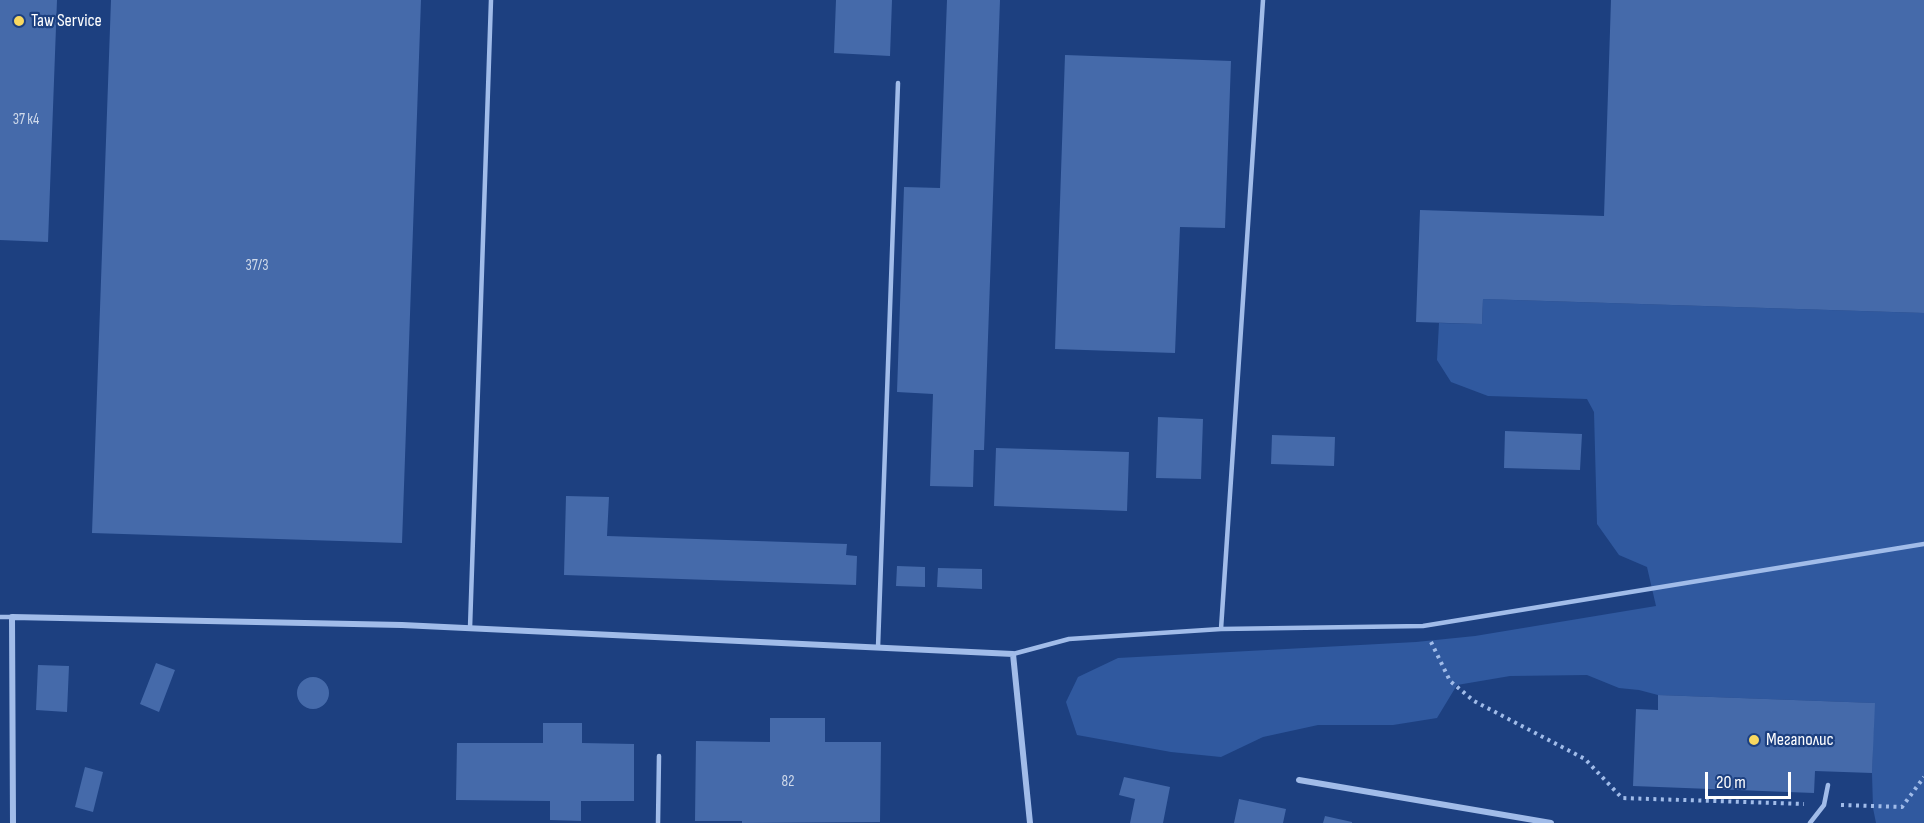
<!DOCTYPE html>
<html>
<head>
<meta charset="utf-8">
<style>
  body { margin:0 }
  #map { position:relative; width:1924px; height:823px; overflow:hidden; background:#1d4080; font-family:"Sofia Sans Condensed",sans-serif }
  canvas { display:block }
  .scale { position:absolute; left:1705px; top:772px; width:86px; height:27px; box-sizing:border-box; border:3px solid #fff; border-top:0; padding-left:8px; font-size:18px; line-height:21px; white-space:nowrap; color:#fff; -webkit-text-stroke:4px #1d4080; paint-order:stroke }
</style>
</head>
<body>
<div id="map">
<canvas width="1924" height="823"></canvas>
<div class="scale">20 m</div>
</div>
<script>
const g = document.querySelector('canvas').getContext('2d');
g.lineJoin = 'round';
function fillPath(path, color) { g.fillStyle = color; g.fill(path, 'evenodd'); }
const poly = rows => new Path2D(rows.map(r => 'M' + r).join(''));
function strokePath(path, color, width, dash) { g.strokeStyle = color; g.lineWidth = width; g.lineCap = dash ? 'butt' : 'round'; g.setLineDash(dash || []); g.stroke(path); }
function write(font, color, halo, rows, align = 'center') {
  g.font = font + ' "Sofia Sans Condensed",sans-serif'; g.lineWidth = 4.5; g.setLineDash([]); g.textBaseline = 'middle'; g.strokeStyle = halo; g.fillStyle = color; for (const [text, x, y, turn = 0] of rows) {
    g.save(); g.translate(x, y); g.rotate((+turn || 0) * Math.PI / 180); g.textAlign = isNaN(turn) ? turn : align; if (halo) g.strokeText(text, 0, 0); g.fillText(text, 0, 0); g.restore();
  }
}
fillPath(poly([
  [1483,299,1924,313,1924,823,1876,823,1873,808,1872,773,1874,703,1658,695,1639,690,1619,688,1587,675,1510,676,1457,685,1437,718,1393,725,1318,725,1263,737,1221,757,1171,752,1077,735,1066,702,1078,677,1118,658,1416,642,1475,636,1656,606,1647,567,1619,555,1597,524,1594,412,1587,399,1488,396,1451,382,1437,360,1439,323,1482,324]
]), '#30599f');
fillPath(poly([
  [0,0,57,0,48,242,0,240],
  [111,0,421,0,402,543,92,533],
  [836,0,892,0,890,56,834,53],
  [947,0,1000,0,984,450,974,450,973,487,930,486,933,394,897,392,904,187,940,188],
  [1611,0,1924,0,1924,313,1483,299,1482,324,1416,322,1420,210,1604,216],
  [1065,55,1231,61,1225,228,1180,227,1175,353,1055,349],
  [1158,417,1203,419,1201,479,1156,478],
  [1505,431,1582,434,1580,470,1504,468],
  [1272,435,1335,437,1334,466,1271,464],
  [996,448,1129,452,1127,511,994,506],
  [566,496,609,497,607,536,847,544,846,555,857,556,856,585,564,575],
  [897,566,925,567,925,587,896,586],
  [938,568,982,569,982,589,937,587],
  [156,663,175,670,159,712,140,704],
  [38,665,69,666,67,712,36,710],
  '297 693a16 16 0 1 1 32 0a16 16 0 1 1-32 0Z',
  [1658,695,1875,703,1872,773,1815,771,1814,793,1633,786,1636,709,1658,710],
  [770,718,825,718,825,742,881,742,880,822,742,823,742,821,695,821,696,741,770,742],
  [543,723,582,723,582,743,634,744,634,801,581,801,581,821,550,820,550,801,456,800,457,743,543,743],
  [85,767,103,772,93,812,75,807],
  [1124,777,1170,787,1163,823,1130,823,1135,799,1119,795],
  [1239,799,1286,809,1283,823,1234,823],
  [1325,816,1352,822,1352,823,1323,823]
]), '#456aaa');
strokePath(poly([
  [1431,642,1450,681,1474,701,1585,759,1622,798,1804,804],
  [1841,805,1902,807,1924,777]
]), '#a1bce9', 4, [3, 4.5]);
strokePath(poly([
  [0,617,12,617],
  [470,628,491,0],
  [1221,629,1263,0],
  [878,647,898,83],
  [1013,654,1069,639,1221,629,1423,626,1924,544],
  [658,823,659,756],
  [1810,823,1824,805,1828,785]
]), '#a1bce9', 4.5);
strokePath(poly([
  [1299,780,1551,823],
  [13,823,12,617,402,625,1013,654,1030,823]
]), '#a1bce9', 6);
for (const [x, y, r, color] of [
  [19,21,6,"#f8d860"],
  [1754,740,6,"#f8d860"]
]) { const dot = new Path2D(); dot.arc(x, y, r, 0, 2 * Math.PI); g.fillStyle = color; g.fill(dot); strokePath(dot, '#1d4080', 2); }
write('15px', '#d0daea', null, [
  ["37 к4",26,120],
  ["37/3",257,266],
  ["82",788,782]
]);
write('18px', '#fff', '#1d4080', [
  ["Taw Service",31,21],
  ["Мегаполис",1766,740]
], 'left');
</script>
</body>
</html>
